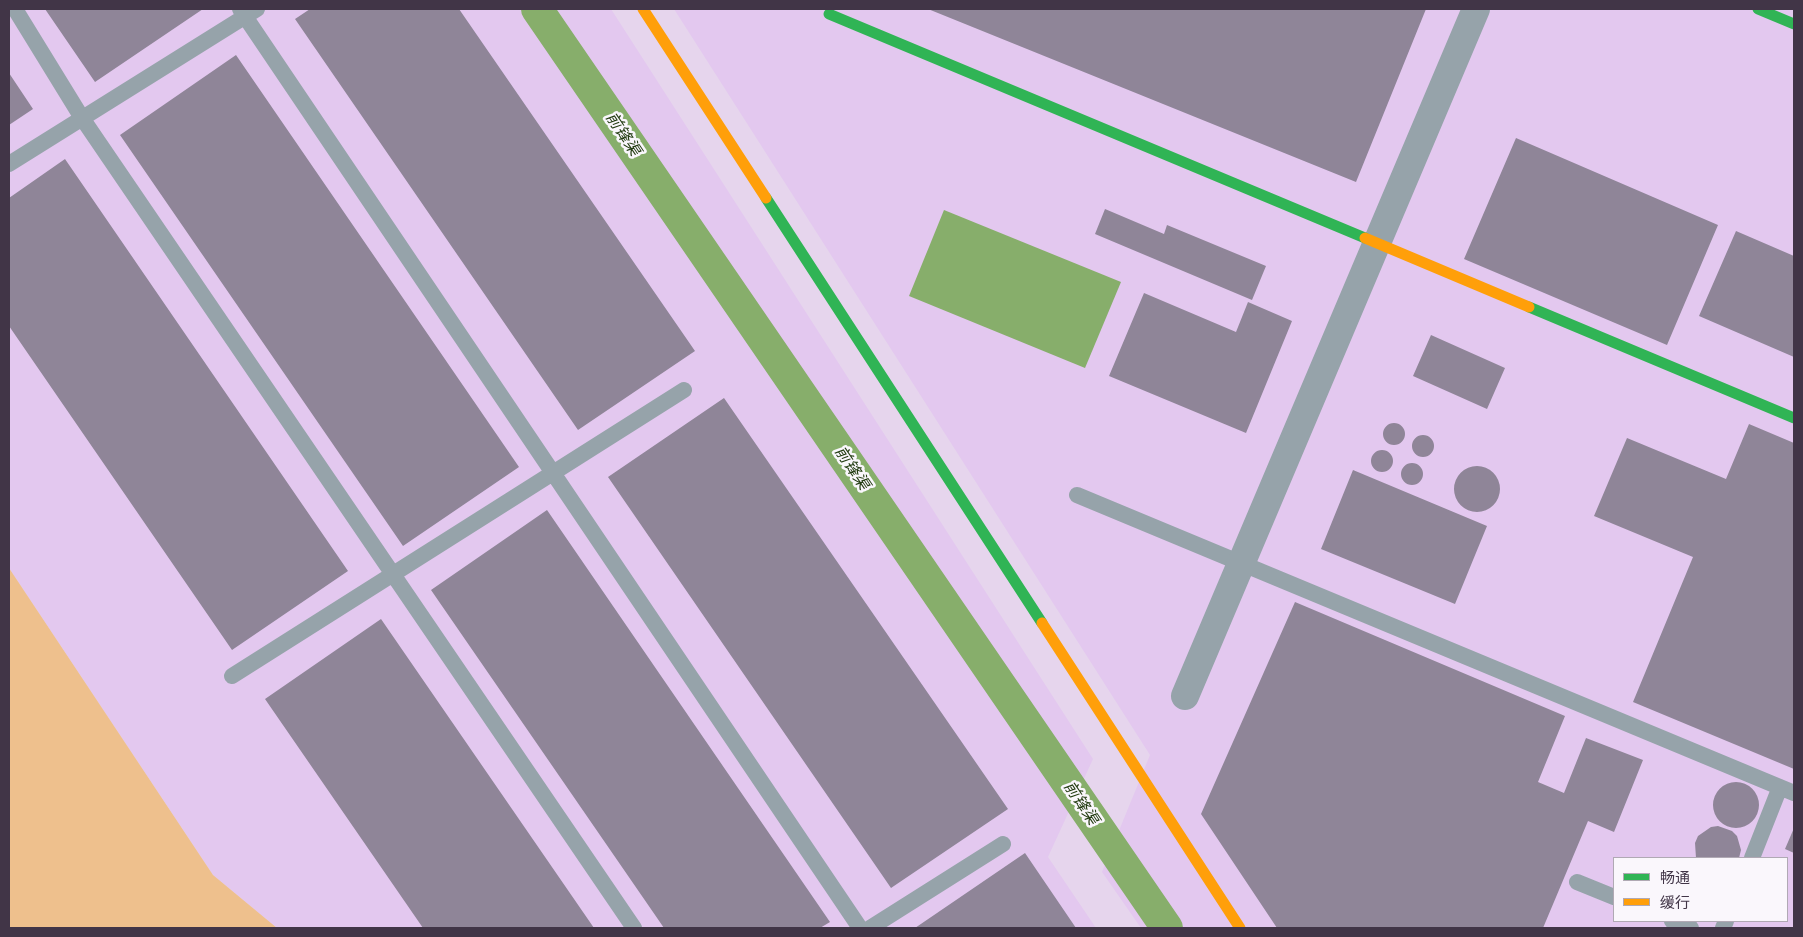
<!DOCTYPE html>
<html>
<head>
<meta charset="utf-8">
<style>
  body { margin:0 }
  #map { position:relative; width:1803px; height:937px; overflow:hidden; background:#e6d5ed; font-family:"Public Sans","Noto Sans SC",sans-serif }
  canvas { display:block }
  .frame { position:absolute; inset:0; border:10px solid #413547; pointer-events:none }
  .legend { position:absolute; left:1613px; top:857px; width:175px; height:65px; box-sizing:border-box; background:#faf7fc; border:1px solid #b0a9b4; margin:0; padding:6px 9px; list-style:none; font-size:15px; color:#413547 }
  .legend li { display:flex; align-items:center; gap:10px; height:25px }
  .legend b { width:25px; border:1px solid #b0a9b4 }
</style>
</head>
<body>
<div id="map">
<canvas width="1803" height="937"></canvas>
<div class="frame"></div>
<ul class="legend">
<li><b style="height:6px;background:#30b455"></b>畅通</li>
<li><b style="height:6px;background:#ff9f0a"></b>缓行</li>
</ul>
</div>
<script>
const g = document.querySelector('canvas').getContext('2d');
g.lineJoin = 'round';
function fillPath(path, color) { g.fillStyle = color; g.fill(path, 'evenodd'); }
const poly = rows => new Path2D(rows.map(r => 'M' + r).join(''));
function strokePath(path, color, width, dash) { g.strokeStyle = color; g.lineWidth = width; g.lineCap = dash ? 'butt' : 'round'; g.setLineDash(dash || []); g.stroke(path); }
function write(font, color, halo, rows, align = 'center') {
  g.font = font + ' "Public Sans","Noto Sans SC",sans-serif'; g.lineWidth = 5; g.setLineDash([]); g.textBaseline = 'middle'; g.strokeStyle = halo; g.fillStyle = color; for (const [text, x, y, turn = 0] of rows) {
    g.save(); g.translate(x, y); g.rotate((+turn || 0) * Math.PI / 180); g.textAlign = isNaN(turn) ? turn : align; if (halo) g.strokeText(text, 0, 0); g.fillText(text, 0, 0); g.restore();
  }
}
fillPath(poly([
  [9,9,611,9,1093,759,1048,857,1096,928,277,928,213,875,9,568],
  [674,9,1794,9,1794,928,1141,928,1102,872,1150,755],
  [1614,858,1787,858,1787,921,1614,921]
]), '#e3c8ef');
fillPath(poly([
  [9,568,213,875,277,928,9,928]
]), '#eec08d');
fillPath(poly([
  [944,210,1121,282,1085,368,909,296]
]), '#87ae6b');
strokePath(poly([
  [537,9,1167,928]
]), '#87ae6b', 32);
fillPath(poly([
  [45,9,203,9,95,82],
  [310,9,459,9,695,351,578,430,295,19],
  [928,9,1426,9,1356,182],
  [236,55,519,467,403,546,120,135],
  [9,73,33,109,9,125],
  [1516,138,1718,225,1667,345,1464,259],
  [65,159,348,571,232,650,9,326,9,198],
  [1105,209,1164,234,1167,225,1266,266,1252,300,1095,234],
  [1736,231,1794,256,1794,357,1699,316],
  [1144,293,1236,332,1248,302,1292,321,1246,433,1109,376],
  [1431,335,1505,368,1487,409,1413,376],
  [724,398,1008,809,891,888,608,477],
  '1383 434a11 11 0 1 1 22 0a11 11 0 1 1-22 0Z',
  [1749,424,1794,443,1794,769,1633,702,1693,557,1594,516,1627,438,1726,479],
  '1412 446a11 11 0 1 1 22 0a11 11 0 1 1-22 0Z',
  '1371 461a11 11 0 1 1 22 0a11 11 0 1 1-22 0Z',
  '1401 474a11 11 0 1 1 22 0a11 11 0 1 1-22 0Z',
  '1454 489a23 23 0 1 1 46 0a23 23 0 1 1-46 0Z',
  [1353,470,1487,526,1455,604,1321,549],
  [547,510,830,922,820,928,664,928,431,590],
  [1295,602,1565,716,1538,782,1564,793,1586,738,1643,760,1614,832,1588,821,1543,928,1277,928,1201,814],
  [381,619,594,928,423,928,265,699],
  '1713 805a23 23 0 1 1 46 0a23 23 0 1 1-46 0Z',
  [1718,826,1732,831,1737,836,1741,850,1739,858,1696,858,1695,843,1698,836,1711,827],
  [1794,828,1794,853,1785,849],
  [1025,853,1076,928,915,928]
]), '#8f8598');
strokePath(poly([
  [15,9,82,118,634,928],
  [240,9,860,928],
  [9,164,257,9],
  [1077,495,1794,793],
  [232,676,684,390],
  [1752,858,1780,787],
  [1577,882,1614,897],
  [1672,921,1691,928],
  [870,928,1003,844],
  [1723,928,1726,921]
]), '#96a3aa', 16);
strokePath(poly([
  [1185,696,1476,9]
]), '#96a3aa', 28);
strokePath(poly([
  [1758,9,1794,24],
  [829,14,1365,238],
  [766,198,1042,623],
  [1529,307,1794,418]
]), '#30b455', 11);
strokePath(poly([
  [643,9,766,198],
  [1365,238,1529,307],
  [1042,623,1240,928]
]), '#ff9f0a', 11);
write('italic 16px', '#233c12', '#faf7fc', [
  ["前锋渠",623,134,56],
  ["前锋渠",852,468,56],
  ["前锋渠",1081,803,56]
]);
</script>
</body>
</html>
